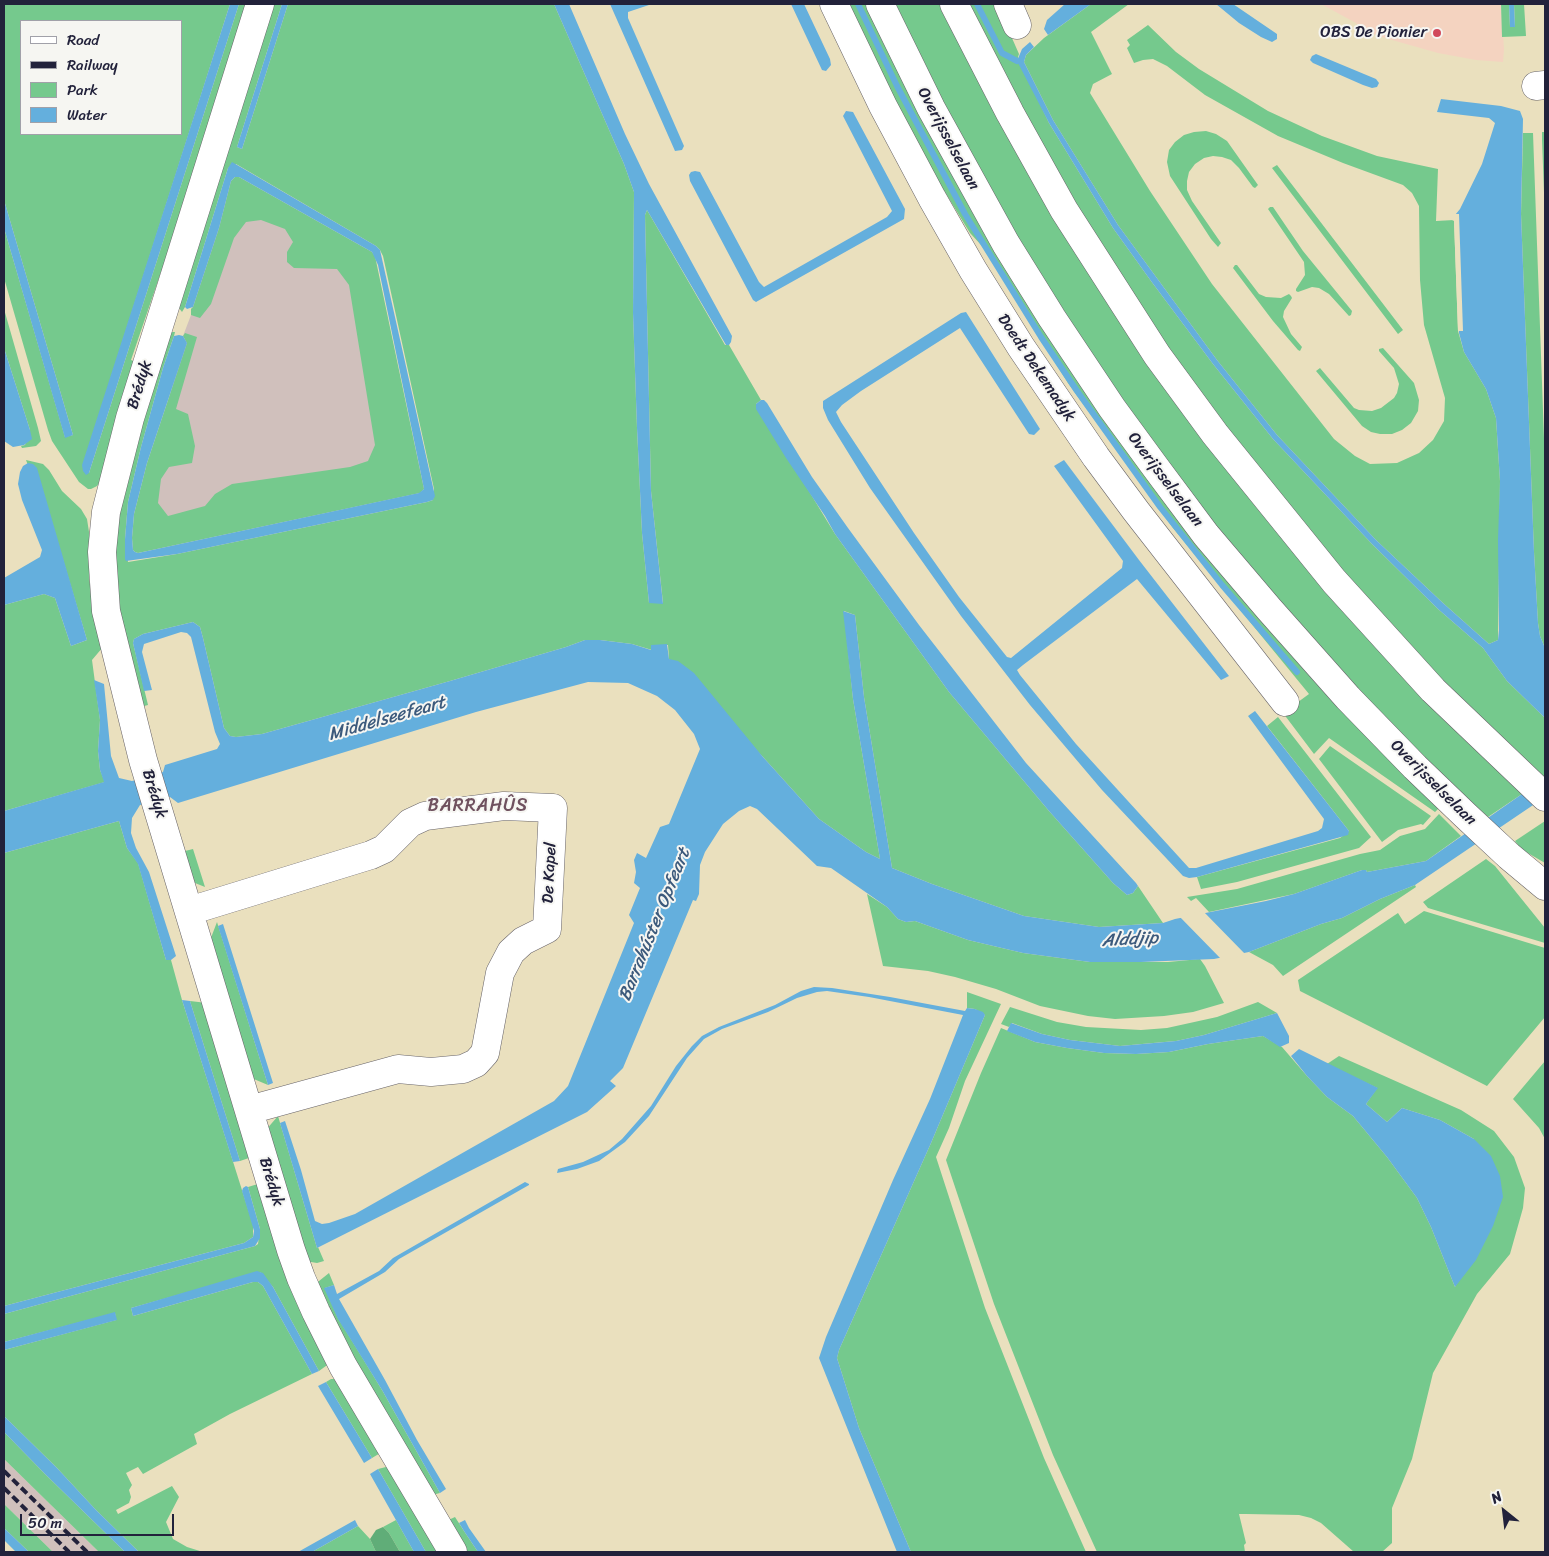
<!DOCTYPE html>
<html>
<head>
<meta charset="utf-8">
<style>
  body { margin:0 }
  #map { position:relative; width:1549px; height:1556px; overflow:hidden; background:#eae0be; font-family:Sriracha,sans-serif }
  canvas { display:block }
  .frame { position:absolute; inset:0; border:5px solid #22223b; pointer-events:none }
  .legend { position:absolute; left:20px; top:20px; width:162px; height:115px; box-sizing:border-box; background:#f6f6f2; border:1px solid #a1a1a9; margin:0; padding:6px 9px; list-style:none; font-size:15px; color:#22223b }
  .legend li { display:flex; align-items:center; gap:10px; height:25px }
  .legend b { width:25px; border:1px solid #a1a1a9 }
  .north { position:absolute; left:1479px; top:1486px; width:50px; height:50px; -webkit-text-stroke:4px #f6f6f2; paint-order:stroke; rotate:331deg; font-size:14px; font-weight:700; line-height:20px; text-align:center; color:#22223b }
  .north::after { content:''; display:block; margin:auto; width:18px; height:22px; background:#22223b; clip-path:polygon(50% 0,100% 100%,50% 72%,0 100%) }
  .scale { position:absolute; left:20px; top:1514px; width:154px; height:22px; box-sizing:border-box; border:2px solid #22223b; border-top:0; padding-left:6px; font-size:15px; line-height:18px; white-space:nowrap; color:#22223b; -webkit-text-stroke:4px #f6f6f2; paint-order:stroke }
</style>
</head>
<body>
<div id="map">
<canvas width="1549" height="1556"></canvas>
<div class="frame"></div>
<ul class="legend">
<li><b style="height:6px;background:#fff"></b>Road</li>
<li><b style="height:6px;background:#22223b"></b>Railway</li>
<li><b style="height:14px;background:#75c98d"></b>Park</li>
<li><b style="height:14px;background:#64afdd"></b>Water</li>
</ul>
<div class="north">N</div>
<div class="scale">50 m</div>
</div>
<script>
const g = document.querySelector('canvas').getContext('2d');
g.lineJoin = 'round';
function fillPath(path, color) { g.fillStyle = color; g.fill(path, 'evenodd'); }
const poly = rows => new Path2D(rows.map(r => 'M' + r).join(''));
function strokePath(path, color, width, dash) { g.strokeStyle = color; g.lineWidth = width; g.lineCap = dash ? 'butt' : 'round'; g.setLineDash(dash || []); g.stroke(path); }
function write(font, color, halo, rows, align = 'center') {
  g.font = font + ' Sriracha,sans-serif'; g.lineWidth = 4; g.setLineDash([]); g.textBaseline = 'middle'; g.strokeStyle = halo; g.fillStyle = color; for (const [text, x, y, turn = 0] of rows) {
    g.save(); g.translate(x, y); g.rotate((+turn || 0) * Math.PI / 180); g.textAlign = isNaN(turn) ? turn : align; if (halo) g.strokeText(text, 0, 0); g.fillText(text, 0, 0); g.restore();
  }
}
fillPath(poly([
  [1321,4,1501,4,1504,49,1503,62,1476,60,1438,53,1385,38,1360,29,1356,23]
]), '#f4d3c0');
fillPath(poly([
  [231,181,372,252,424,489,132,538,185,339,183,336,191,315,191,309,193,307,219,228],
  [4,1459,99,1552,53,1552,4,1504]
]), '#d0c0bc');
fillPath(poly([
  [4,4,230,4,83,465,89,473,239,4,249,4,164,273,161,272,131,360,136,362,100,482,97,486,91,489,88,489,79,482,52,441,48,430,4,278,4,228,65,437,73,435,4,200],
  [21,21,181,21,181,134,21,134],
  [269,4,282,4,237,147,242,149,288,4,554,4,624,164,634,192,633,313,637,428,642,533,649,603,663,603,651,491,645,215,647,210,717,331,725,345,729,345,761,400,756,404,835,534,949,692,1049,811,1113,883,1127,895,1133,893,1138,886,1163,923,1099,927,1024,916,932,884,892,868,864,697,855,615,844,611,853,699,880,859,866,852,819,819,763,757,669,659,668,645,651,645,652,650,632,644,600,640,585,640,566,647,450,681,262,734,236,737,230,736,224,728,203,638,200,627,193,622,143,634,134,639,133,643,148,705,140,707,134,698,112,563,119,492,169,332,175,332,174,336,163,368,141,447,128,502,125,539,128,562,177,554,427,502,433,500,434,489,383,256,380,250,376,246,236,164,228,168,185,307,182,312,179,308,179,305],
  [842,4,868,4,1043,323,1440,807,1435,812,1329,738,1314,754,1283,713,1309,694,1173,528,1068,383,982,246,970,233,926,161],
  [892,4,940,4,971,66,1205,441,1256,507,1325,589,1522,794,1488,817,1477,807,1474,809,1423,760,1277,602,1165,462,1015,239],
  [966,4,997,4,1019,54,1018,57,1049,123,1113,228,1151,281,1213,364,1273,439,1372,544,1438,609,1483,648,1507,681,1545,718,1545,778,1443,684,1273,492,1168,350,1072,203],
  [1091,4,1129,4,1091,32,1112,74,1093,84,1090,93,1150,191,1212,284,1334,439,1355,456,1370,464,1397,463,1419,453,1433,440,1444,421,1445,398,1424,325,1420,280,1419,206,1412,193,1403,185,1343,163,1278,136,1205,95,1167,66,1153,59,1143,60,1134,63,1127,48,1130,45,1127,40,1148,25,1176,52,1199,69,1268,111,1322,136,1377,156,1438,169,1436,221,1454,220,1458,331,1464,352,1486,389,1496,418,1500,481,1498,640,1489,644,1443,603,1376,540,1277,435,1217,360,1118,225,1053,120,1024,62,1026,55,1044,38],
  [1501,4,1509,4,1510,27,1515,27,1514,4,1524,4,1526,36,1502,37],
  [1206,131,1216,134,1227,141,1258,185,1255,188,1253,187,1239,168,1231,160,1222,157,1213,156,1204,158,1195,164,1189,172,1187,181,1187,190,1192,201,1221,243,1218,247,1211,239,1170,176,1167,162,1169,150,1175,142,1184,135,1194,132],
  [1542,132,1545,132,1545,219,1542,140],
  [1523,133,1533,133,1545,466,1545,648,1540,636,1538,623,1534,552,1521,214],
  [1277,165,1403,330,1398,334,1272,168],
  [235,177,239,177,372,252,375,256,424,489,420,493,138,553,135,552,133,550,132,538,134,514,147,463,187,343,183,336,185,333,197,337,176,409,188,414,195,446,192,463,169,467,161,479,158,503,168,516,205,506,215,494,232,484,350,467,368,461,375,445,349,285,337,269,294,268,287,262,287,252,293,242,285,229,261,220,246,222,234,238,211,304,200,318,191,315,191,309,193,307,219,228,231,181],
  [1270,207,1273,207,1303,251,1352,311,1351,315,1349,316,1329,294,1319,288,1312,287,1298,292,1296,291,1296,289,1305,275,1304,262,1268,209],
  [1235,265,1237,265,1259,294,1266,297,1281,298,1289,294,1291,296,1292,298,1284,311,1283,317,1291,334,1302,347,1300,351,1298,350,1273,321,1233,268],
  [4,309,38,428,41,441,36,446,22,448,21,446,25,445,30,430,4,348],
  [1383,348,1414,383,1419,400,1418,411,1411,423,1402,430,1392,434,1380,434,1371,432,1362,426,1316,371,1320,368,1354,408,1359,410,1372,411,1381,408,1394,398,1397,393,1399,384,1394,368,1379,351,1379,349],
  [26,460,43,464,49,470,62,491,81,509,87,519,89,532,89,578,94,610,103,647,92,660,100,720,98,751,100,770,105,782,4,811,4,605,44,594,55,598,71,646,87,640,63,560],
  [1278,717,1371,837,1359,848,1237,882,1201,889,1197,877,1340,838,1349,831,1267,726],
  [1330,746,1431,816,1423,825,1421,824,1398,830,1382,842,1319,759],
  [1439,814,1461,836,1426,861,1367,872,1366,870,1362,870,1294,894,1209,912,1196,898,1191,901,1187,897,1237,889,1360,854,1380,850,1400,836,1425,829],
  [119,821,127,848,138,863,166,960,171,960,182,1000,253,1225,253,1237,244,1243,4,1306,4,853],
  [1545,821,1545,863,1521,849,1515,841],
  [193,849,205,887,190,881,181,852],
  [1486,859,1495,866,1545,928,1545,943,1428,908,1423,902],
  [1415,885,1416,887,1283,976,1273,965,1249,952,1321,924,1342,918,1380,899],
  [867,894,887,907,898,919,906,922,915,921,968,940,1023,953,1090,962,1168,962,1200,959,1205,966,1224,1003,1193,1012,1164,1016,1115,1019,1088,1016,1040,1006,996,989,955,977,928,971,883,966],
  [1424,911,1545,948,1545,1017,1487,1086,1300,991,1298,980,1398,913,1405,924],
  [217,922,268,1085,249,1077,209,943],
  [967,992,1001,1004,965,1081,949,1128,936,1157,985,1308,1044,1458,1086,1552,911,1552,859,1428,837,1358,839,1350,931,1143,985,1015,975,1009,967,1008],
  [190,1001,207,1003,252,1157,240,1161],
  [1258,1002,1277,1013,1204,1035,1176,1041,1153,1043,1120,1046,1070,1040,1042,1034,1012,1023,1009,1027,1001,1024,1010,1007,1057,1022,1086,1027,1141,1030,1167,1028,1217,1017],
  [1001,1028,1035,1042,1067,1048,1104,1053,1136,1054,1169,1052,1208,1044,1263,1036,1282,1047,1307,1076,1327,1097,1353,1116,1387,1157,1417,1198,1431,1227,1455,1287,1458,1281,1474,1139,1440,1120,1402,1108,1387,1122,1366,1104,1377,1088,1327,1064,1339,1056,1461,1110,1494,1131,1514,1157,1525,1188,1523,1208,1510,1254,1477,1294,1433,1373,1412,1459,1392,1508,1392,1543,1382,1552,1354,1552,1321,1523,1311,1518,1299,1515,1246,1514,1239,1514,1246,1543,1244,1545,1245,1552,1097,1552,1053,1455,994,1304,946,1160,981,1073],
  [1545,1061,1545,1139,1539,1128,1513,1099],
  [278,1116,317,1248,318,1247,324,1261,317,1263,305,1261,265,1131],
  [261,1183,330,1363,319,1371,273,1287,260,1272,131,1308,133,1316,253,1282,258,1282,263,1286,312,1374,230,1414,194,1434,197,1444,143,1474,138,1467,126,1473,132,1485,129,1490,131,1497,129,1503,116,1510,118,1514,172,1486,179,1497,166,1522,173,1539,187,1547,203,1552,139,1552,96,1510,57,1468,4,1416,4,1350,116,1320,115,1313,4,1342,4,1314,255,1246,258,1244,260,1229,248,1187],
  [329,1273,334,1285,325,1288,338,1318,382,1390,440,1493,428,1496,314,1285],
  [331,1379,340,1379,382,1452,372,1458,326,1382],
  [4,1432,45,1474,125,1552,99,1552,4,1459],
  [390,1466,442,1552,426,1552,378,1469],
  [4,1504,53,1552,29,1552,4,1528],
  [455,1517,464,1531,478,1552,463,1552,444,1522],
  [396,1520,414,1552,400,1552,389,1533,383,1527],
  [358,1526,370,1539,376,1552,312,1552]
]), '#75c98d');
fillPath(poly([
  [383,1527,389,1533,400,1552,376,1552,370,1539,376,1530]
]), '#60ad78');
fillPath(poly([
  [230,4,239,4,89,473,86,475,83,471,82,465],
  [282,4,288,4,242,149,237,147],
  [554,4,569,4,625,134,649,184,732,336,731,342,729,345,726,345,647,210,645,215,651,491,663,604,649,603,642,533,637,428,633,313,634,192,624,164],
  [610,4,652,4,628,12,628,18,684,146,682,150,675,151],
  [791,4,804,4,830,59,831,65,826,71,822,70],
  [1065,4,1091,4,1048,35,1044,29,1047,20],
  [1216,4,1233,4,1277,34,1277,39,1272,42,1261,37,1239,23],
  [1509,4,1514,4,1515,27,1510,27],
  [1030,42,1034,47,1026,55,1024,62,1053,120,1118,225,1217,360,1277,435,1376,540,1443,603,1489,644,1498,640,1499,630,1498,540,1500,481,1496,418,1486,389,1464,352,1459,333,1455,215,1460,209,1482,164,1495,123,1489,118,1437,112,1441,99,1501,106,1520,111,1523,119,1521,214,1534,552,1538,623,1540,636,1545,648,1545,718,1507,681,1483,648,1438,609,1372,544,1273,439,1213,364,1151,281,1113,228,1049,123,1017,61,1022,49],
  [1316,54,1376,79,1379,83,1377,87,1372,88,1363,85,1313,63,1310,60,1312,56],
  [846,111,853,112,905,209,904,219,756,302,753,300,690,181,689,175,691,172,695,171,700,172,759,282,764,287,887,217,892,211,843,116],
  [232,162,376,246,380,250,435,496,433,500,427,502,177,554,126,561,125,559,125,539,128,502,141,447,163,368,174,336,179,335,183,336,187,343,147,463,134,514,132,538,133,550,135,552,138,553,419,493,424,489,378,265,372,252,239,177,235,177,231,181,219,228,193,307,187,309,185,307,228,168],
  [4,200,73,435,65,438,4,228],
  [966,312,1040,429,1034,435,1029,434,960,328,861,391,842,405,836,412,841,422,914,533,959,597,1007,657,1011,658,1122,568,1123,561,1054,466,1064,460,1139,560,1229,676,1221,680,1137,579,1023,665,1017,670,1020,675,1076,744,1189,868,1196,868,1318,831,1322,828,1324,819,1248,716,1255,711,1349,831,1348,835,1197,877,1189,878,1183,876,1102,790,1030,705,961,616,870,488,828,420,823,408,823,401,961,313],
  [4,348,30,430,32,439,24,445,13,447,4,441],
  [761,400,764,400,767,403,812,477,848,528,919,625,1026,763,1136,883,1138,886,1133,893,1127,895,1113,883,1049,811,949,692,835,534,825,516,786,458,756,409,756,404],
  [28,463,33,464,37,468,87,640,71,646,55,598,44,594,4,605,4,578,40,557,42,550,22,500,18,484,20,472,23,466],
  [843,611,855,615,864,697,892,868,932,884,1024,916,1099,927,1163,923,1175,919,1266,901,1294,894,1362,870,1366,870,1367,872,1426,861,1545,778,1545,797,1415,885,1380,899,1342,918,1321,924,1249,952,1214,959,1141,962,1090,962,1023,953,968,940,915,921,906,922,898,919,887,907,831,868,817,866,757,809,750,806,739,811,723,824,705,852,700,865,699,894,696,901,693,900,623,1068,610,1081,616,1086,587,1112,317,1248,280,1123,285,1121,301,1170,315,1221,322,1224,329,1223,355,1214,554,1101,568,1086,634,923,629,915,640,888,634,883,636,872,634,860,637,853,646,858,660,827,669,824,700,749,694,734,675,710,657,696,628,683,588,682,476,712,178,803,170,797,140,805,132,818,131,833,136,848,149,872,176,956,171,960,166,960,138,864,127,848,119,821,4,853,4,811,104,782,100,770,98,751,100,720,94,680,104,684,111,756,119,778,132,781,163,772,165,765,217,749,220,744,215,732,191,637,187,633,181,632,144,644,142,652,152,690,144,691,133,643,134,639,143,634,193,622,200,627,203,638,224,728,230,736,236,737,262,734,450,681,566,647,585,640,600,640,632,644,651,650,651,645,667,644,669,659,678,661,694,673,763,757,819,819,866,852,880,859,853,699],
  [223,924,273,1083,268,1085,218,926],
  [814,987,832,988,890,997,965,1011,967,1008,975,1009,983,1012,985,1015,931,1143,839,1350,837,1358,859,1428,911,1552,897,1552,819,1358,826,1337,893,1180,930,1099,963,1015,869,997,827,991,817,992,797,998,768,1012,722,1029,704,1039,687,1058,649,1116,625,1142,599,1161,577,1169,557,1173,558,1169,583,1162,609,1150,622,1139,651,1106,676,1066,692,1046,702,1036,719,1027,775,1005,801,991],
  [182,1000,190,1001,240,1161,233,1162],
  [1277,1013,1289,1036,1289,1043,1280,1047,1263,1036,1208,1044,1169,1052,1136,1054,1104,1053,1067,1048,1035,1042,1007,1031,1011,1023,1042,1034,1070,1040,1120,1046,1176,1041,1204,1035],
  [1299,1049,1378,1088,1366,1104,1387,1122,1402,1108,1440,1120,1474,1139,1491,1156,1500,1176,1503,1197,1493,1226,1476,1260,1455,1287,1431,1227,1417,1198,1387,1157,1353,1116,1327,1097,1307,1076,1291,1056],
  [525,1182,529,1184,529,1185,399,1259,385,1272,339,1299,385,1380,417,1440,446,1489,440,1493,382,1390,338,1319,324,1288,334,1285,337,1294,379,1271,393,1258],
  [246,1186,248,1187,260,1229,260,1238,255,1246,4,1314,4,1306,244,1243,253,1237,254,1231,242,1191,243,1188],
  [257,1271,263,1273,273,1287,319,1371,312,1374,263,1286,258,1282,253,1282,133,1316,131,1308],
  [115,1312,117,1320,4,1350,4,1342],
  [326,1382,372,1458,364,1463,318,1386],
  [4,1416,57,1468,96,1510,139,1552,125,1552,45,1474,4,1432],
  [378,1469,426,1552,414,1552,370,1474],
  [355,1520,358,1526,312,1552,298,1552],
  [465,1520,469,1528,486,1552,478,1552,464,1531,459,1523],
  [4,1528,29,1552,16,1552,4,1540]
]), '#64afdd');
fillPath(poly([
  [1452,214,1459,214,1463,331,1458,331,1454,221,1452,220],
  [1203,911,1246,955,1222,960,1179,916]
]), '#eae0be');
strokePath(poly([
  [858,4,897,86,965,214,1041,337,1077,391,1160,507,1222,585,1297,672],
  [977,4,1002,53,1017,61]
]), '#64afdd', 6);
const minor = poly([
  [260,4,130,418,106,512,102,552,106,611,143,760,291,1250,301,1278,316,1312,343,1366,453,1552],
  [834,4,883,106,932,198,973,270,1021,347,1096,457,1136,511,1285,702],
  [1008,4,1017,25],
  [1536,86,1545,85],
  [189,911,371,855,384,849,410,823,425,816,504,806,553,808,547,929,523,941,511,952,500,973,485,1053,476,1063,463,1069,431,1072,398,1069,249,1110]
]);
const major = poly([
  [880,4,931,108,1006,244,1052,318,1112,408,1156,468,1206,535,1269,609,1348,698,1415,767,1465,815,1509,856,1545,886],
  [954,4,1010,113,1064,210,1157,355,1215,434,1334,581,1433,690,1545,797]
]);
strokePath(minor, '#686469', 29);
strokePath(major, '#686469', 29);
strokePath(minor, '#fff', 28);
strokePath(major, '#fff', 28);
strokePath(poly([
  [4,1471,87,1552],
  [4,1488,69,1552]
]), '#22223b', 4, [8, 4]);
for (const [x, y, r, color] of [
  [1437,33,5,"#d1495b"]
]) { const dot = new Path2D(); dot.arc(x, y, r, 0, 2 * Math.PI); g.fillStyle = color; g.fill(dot); strokePath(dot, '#f6f6f2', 2); }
write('16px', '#22223b', '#f6f6f2', [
  ["OBS De Pionier",1427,33]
], 'right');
write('16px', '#22223b', '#f6f6f2', [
  ["Overijsselselaan",948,139,62],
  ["Doedt Dekemadyk",1036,368,56],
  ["Brédyk",140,385,-73],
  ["Overijsselselaan",1165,480,53],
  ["Overijsselselaan",1433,783,45],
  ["Brédyk",154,794,73],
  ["De Kapel",550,873,-87],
  ["Brédyk",271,1182,73]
]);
write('italic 18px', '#3c5a7c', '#f6f6f2', [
  ["Middelseefeart",387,719,-16],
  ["Barrahúster Opfeart",655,925,-68],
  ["Alddjip",1130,940,-3]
]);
g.letterSpacing = '1px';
write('18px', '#6f515f', '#f6f6f2', [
  ["BARRAHÛS",478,806]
]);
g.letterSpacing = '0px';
</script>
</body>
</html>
